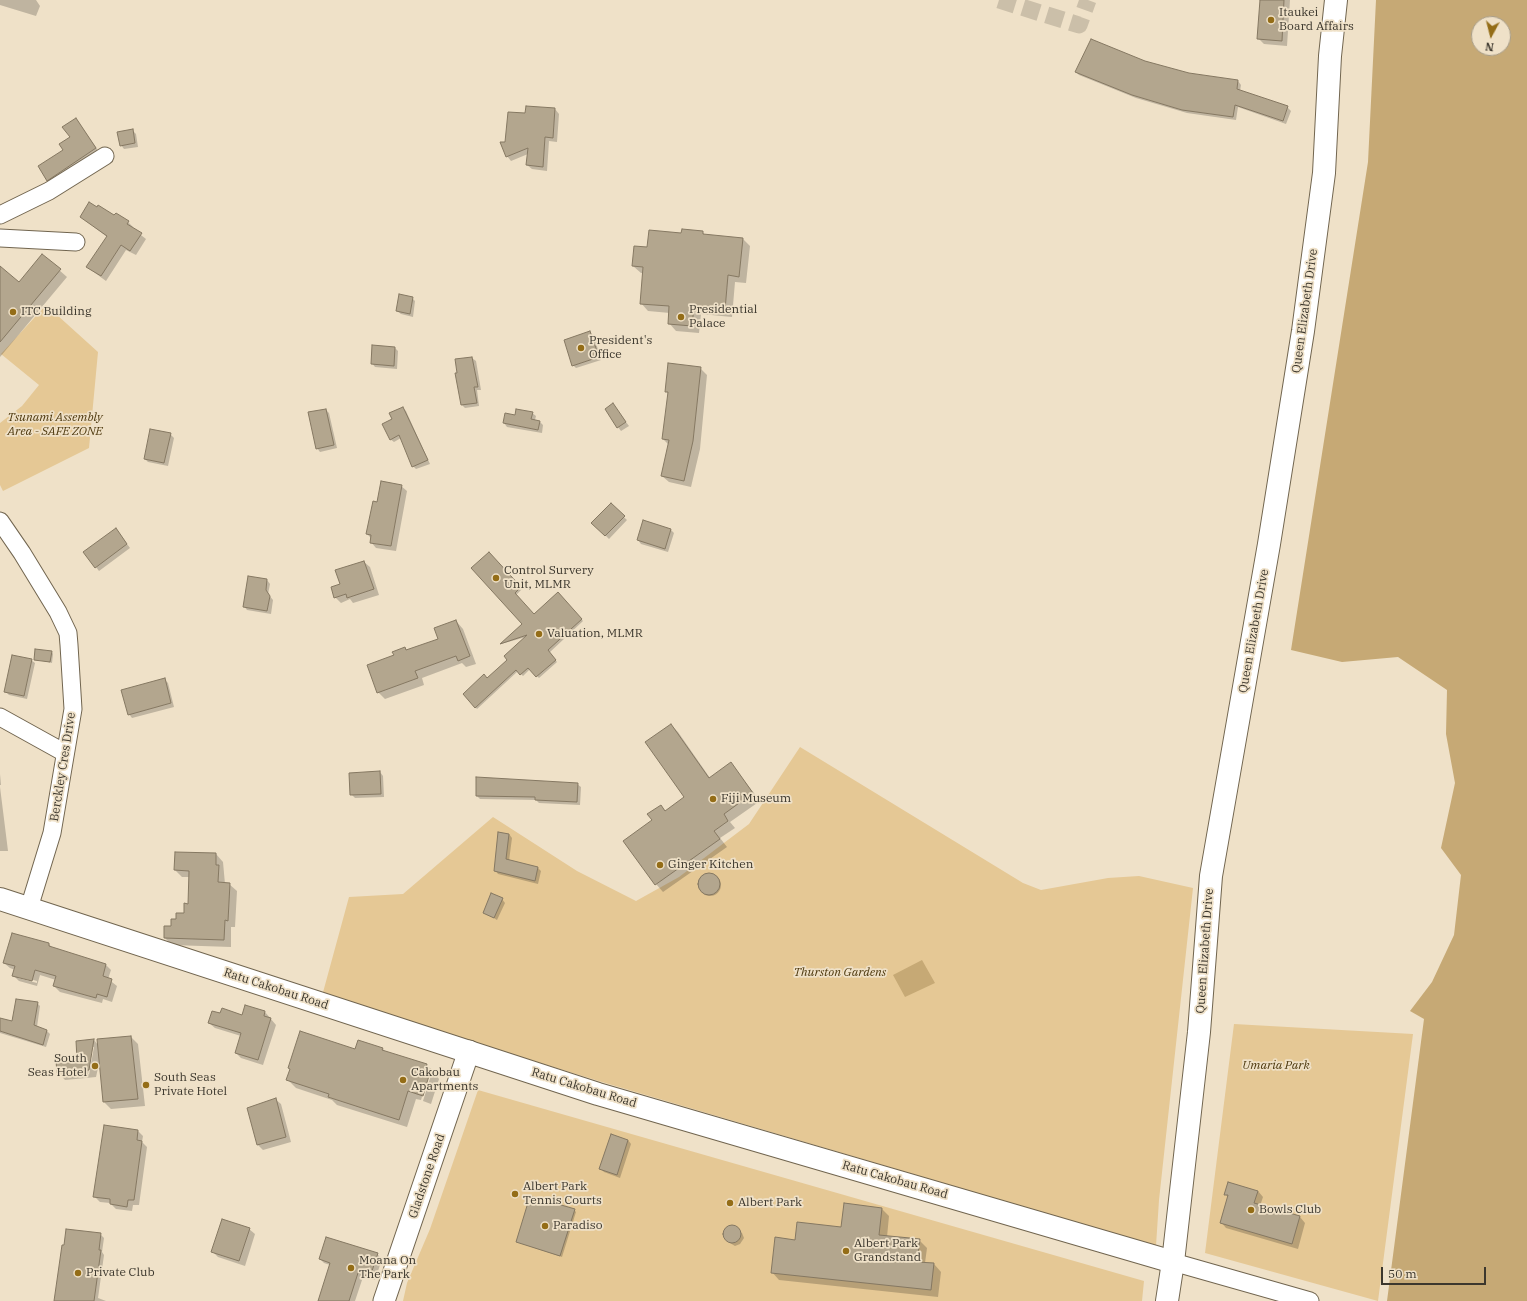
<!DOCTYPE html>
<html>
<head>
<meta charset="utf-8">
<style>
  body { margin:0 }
  #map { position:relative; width:1527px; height:1301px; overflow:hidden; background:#efe1c8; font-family:"IBM Plex Serif",serif }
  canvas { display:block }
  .north { position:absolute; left:1471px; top:16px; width:40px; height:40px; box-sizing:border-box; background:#efe1c8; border:1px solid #a79d8a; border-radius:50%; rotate:187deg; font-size:11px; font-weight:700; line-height:16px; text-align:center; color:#3c372d }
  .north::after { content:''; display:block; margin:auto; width:14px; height:18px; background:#946d17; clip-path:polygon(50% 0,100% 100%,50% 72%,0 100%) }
  .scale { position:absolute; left:1381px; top:1267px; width:105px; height:18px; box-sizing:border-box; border:2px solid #3c372d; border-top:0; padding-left:5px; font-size:12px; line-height:14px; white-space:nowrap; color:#3c372d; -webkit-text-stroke:3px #efe1c8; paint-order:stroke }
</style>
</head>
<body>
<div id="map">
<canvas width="1527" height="1301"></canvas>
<div class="north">N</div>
<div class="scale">50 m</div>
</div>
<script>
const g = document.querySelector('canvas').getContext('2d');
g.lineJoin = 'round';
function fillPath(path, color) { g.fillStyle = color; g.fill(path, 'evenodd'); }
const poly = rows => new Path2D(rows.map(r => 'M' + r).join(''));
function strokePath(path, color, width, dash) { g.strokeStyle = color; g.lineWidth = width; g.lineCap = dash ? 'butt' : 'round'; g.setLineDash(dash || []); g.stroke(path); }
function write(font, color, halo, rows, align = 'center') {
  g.font = font + ' "IBM Plex Serif",serif'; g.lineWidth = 3.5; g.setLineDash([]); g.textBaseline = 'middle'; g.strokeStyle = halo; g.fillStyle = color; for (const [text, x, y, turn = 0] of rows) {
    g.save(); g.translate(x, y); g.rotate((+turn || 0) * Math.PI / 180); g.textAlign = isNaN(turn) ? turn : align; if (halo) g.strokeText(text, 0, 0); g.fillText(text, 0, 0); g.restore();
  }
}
fillPath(poly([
  [46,305,98,352,89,448,3,491,0,485,0,423,22,406,39,385,1,354],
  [800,747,1023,883,1041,890,1108,878,1139,876,1193,888,1159,1200,1156,1246,602,1082,322,996,349,897,403,894,493,817,577,871,636,901,679,877,749,824],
  [1234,1024,1413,1034,1378,1301,1205,1253],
  [478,1090,1144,1281,1142,1301,403,1301,407,1283,430,1229]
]), '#e5c895');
fillPath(poly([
  [1376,0,1527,0,1527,1301,1387,1301,1424,1019,1410,1011,1432,982,1454,935,1461,875,1441,848,1455,783,1446,734,1447,690,1398,657,1342,662,1291,650,1368,162],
  [1479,24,1503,24,1503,48,1479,48],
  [922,960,935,983,905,997,893,975]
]), '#c6a975');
fillPath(poly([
  [0,0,36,0,40,6,36,16,0,5],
  [1261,0,1290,0,1287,46,1264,44,1259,39],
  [1144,61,1188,74,1238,81,1241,85,1240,91,1287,107,1291,111,1286,124,1238,107,1236,120,1187,113,1136,98,1079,75,1076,72],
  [555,109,559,114,557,142,549,141,547,171,532,169,527,165,528,154,511,161,507,156,506,144,526,114],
  [76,119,100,153,52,185,48,180,71,138],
  [132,130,136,134,138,147,124,149,121,145],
  [81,217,115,217,128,222,133,227,132,228,146,239,136,255,126,250,106,281,87,267,107,237],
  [702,232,705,235,743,239,750,246,746,283,735,282,732,317,701,314,699,333,676,331,669,323,670,313,648,311,641,303,644,273,641,273,633,266,648,248,682,234],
  [42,255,67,277,0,357,0,267,19,283],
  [412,298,415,301,413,317,401,314,397,311],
  [590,333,594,336,601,360,576,368,573,365],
  [395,348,398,351,397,369,375,367,372,363],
  [472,358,476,361,481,390,477,390,479,406,465,408,462,405,458,374],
  [700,368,707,375,700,449,691,487,669,482,662,476,669,445,663,439,669,394,666,391],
  [613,405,629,426,621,431,618,427],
  [403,408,406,411,430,464,416,469,413,466,401,438,394,442,390,439,393,420],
  [326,410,329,413,337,448,320,452,317,448],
  [532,413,536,416,535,420,540,422,543,425,542,433,507,427,504,423],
  [170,434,174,438,168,466,148,462,145,459],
  [401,486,407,491,396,551,376,548,371,542,372,539,367,534,378,503],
  [611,505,627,520,609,539,593,523],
  [671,530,674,533,668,552,641,544,638,540],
  [119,533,130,548,99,571,96,567],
  [489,554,522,589,516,595,534,615,558,594,583,621,549,653,557,662,539,678,530,669,523,676,518,671,477,709,464,694,487,679,508,660,526,637,501,644,524,624],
  [364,562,370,567,379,595,353,603,350,599,341,603,335,597,341,585],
  [267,580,270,584,268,594,273,600,271,614,247,610,244,606],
  [456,621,463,629,476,664,466,667,462,663,422,678,424,685,385,699,378,692,405,648,408,651,439,639],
  [52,652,53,654,52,663,35,659],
  [31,660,35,663,27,699,9,695,6,692],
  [164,679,168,683,174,707,132,718,129,714],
  [671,725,678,732,710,778,731,764,760,801,730,822,735,828,720,838,727,847,663,892,656,884,653,820,660,806,666,811,686,797],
  [380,772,383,776,384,797,355,798,351,794],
  [0,774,1,785,0,785],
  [577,784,581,787,580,805,539,803,536,800,480,799,477,796],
  [0,787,8,851,0,851],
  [509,834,512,838,509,861,538,868,541,871,538,884,498,874,495,870],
  [216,854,223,862,225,884,229,884,237,891,235,927,231,927,231,947,172,945,165,938,177,920,185,914,189,905,190,877,182,877,175,870],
  '699 885a11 11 0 1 1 22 0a11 11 0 1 1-22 0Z',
  [502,899,505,903,497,920,484,912],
  [49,944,53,949,106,965,111,970,108,979,117,986,112,1002,103,999,102,1003,60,992,54,986,56,980,40,975,37,986,19,981,13,975,15,970,10,968,4,963],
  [18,976,37,981,37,983,18,978],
  [37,1003,40,1006,37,1027,47,1031,50,1034,46,1047,0,1033,0,1019,13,1023],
  [265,1012,276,1025,263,1065,241,1058,236,1053,241,1036,215,1028,209,1023],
  [131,1037,138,1044,145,1106,111,1109,104,1102,100,1059,96,1077,65,1080,58,1072,78,1060,94,1040,98,1045,98,1040],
  [92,1047,94,1047,89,1075,88,1074],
  [382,1048,387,1053,427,1065,439,1079,431,1104,423,1101,432,1072,430,1070,421,1100,416,1099,407,1127,337,1105,332,1100,296,1088,288,1080,355,1051],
  [275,1099,281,1104,291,1142,263,1150,258,1145],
  [138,1131,143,1136,142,1142,147,1147,139,1205,133,1205,132,1211,116,1209,110,1203,100,1202,94,1196],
  [628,1140,631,1144,620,1178,604,1172,601,1169],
  [1258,1191,1263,1197,1260,1206,1300,1217,1305,1223,1298,1249,1226,1228,1221,1222,1228,1197,1225,1194],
  [882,1209,889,1216,887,1237,919,1240,927,1248,925,1263,934,1264,941,1272,938,1297,779,1280,772,1272,796,1241,842,1228],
  [574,1210,576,1212,562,1257,517,1242],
  [731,1226,742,1233,744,1238,740,1244,735,1246,730,1243,724,1235,726,1228],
  [249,1229,255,1234,245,1266,218,1257,212,1251],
  [100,1234,104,1238,102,1252,104,1255,98,1298,106,1301,55,1301],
  [377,1254,382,1259,375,1280,363,1277,355,1301,319,1301,330,1265,324,1263,320,1259]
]), '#0003');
const building = poly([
  [1260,0,1284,0,1282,41,1257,39,1260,0],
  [1091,39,1145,61,1189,73,1238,80,1237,89,1288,106,1283,121,1235,105,1233,117,1182,110,1132,95,1075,72,1091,39],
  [526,106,555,108,553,138,545,137,543,167,526,165,528,148,506,157,500,142,505,142,508,112,525,113,526,106],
  [76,118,96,148,47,181,38,166,63,150,59,144,70,137,62,127,76,118],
  [133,129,135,143,120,146,117,132,133,129],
  [89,202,97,207,98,205,114,215,116,213,129,221,127,224,142,233,130,251,121,245,101,276,86,267,107,236,80,217,89,202],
  [682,229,703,231,703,234,743,238,739,277,728,275,725,310,694,307,692,326,668,324,669,306,640,304,643,267,632,266,634,246,647,247,649,230,681,233,682,229],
  [42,254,61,269,0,342,0,266,19,282,42,254],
  [399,294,413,297,410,314,396,311,399,294],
  [590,331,599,357,572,366,564,340,590,331],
  [372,345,395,347,394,366,371,364,372,345],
  [472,357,478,387,474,387,477,403,461,405,455,373,457,373,455,359,472,357],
  [668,363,701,367,693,441,684,481,661,476,669,440,662,439,668,392,665,392,668,363],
  [613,403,626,422,617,428,605,409,613,403],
  [403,407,428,460,412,467,399,435,390,440,382,424,392,419,389,413,403,407],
  [326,409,334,445,316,449,308,412,326,409],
  [516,409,533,412,531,419,540,421,538,430,503,423,505,413,515,415,516,409],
  [150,429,171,433,164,463,144,459,150,429],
  [381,481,402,485,391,546,370,543,371,535,366,534,373,501,377,502,381,481],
  [611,503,625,516,605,536,591,523,611,503],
  [643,520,671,529,665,549,637,540,643,520],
  [116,528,127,544,95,568,83,552,116,528],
  [489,552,521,587,515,593,534,614,558,592,582,619,548,650,556,660,536,677,528,668,520,675,516,670,475,708,463,694,484,674,487,678,507,660,504,656,527,635,500,644,522,624,471,568,489,552],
  [364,561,374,589,347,598,346,594,334,598,331,587,340,584,335,570,364,561],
  [248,576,267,579,266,590,270,596,267,611,243,607,248,576],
  [456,620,470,656,458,661,456,656,415,671,418,678,377,693,367,665,394,655,392,652,405,647,406,650,438,639,434,628,456,620],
  [35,649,52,651,50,662,34,660,35,649],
  [12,655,32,659,24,696,4,692,12,655],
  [165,678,171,703,128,715,121,690,165,678],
  [671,724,709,778,731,762,753,793,724,814,728,821,714,831,720,839,655,885,623,841,652,820,647,814,661,805,665,811,684,797,645,742,671,724],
  [380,771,381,794,350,795,349,773,380,771],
  [476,777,578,783,577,802,535,800,535,797,476,796,476,777],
  [498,832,509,834,506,859,538,867,535,881,494,871,498,832],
  [175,852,216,853,216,865,219,865,218,882,230,883,228,921,225,920,224,940,164,938,164,926,171,926,171,919,176,919,176,913,184,913,184,903,188,904,189,871,174,870,175,852],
  '698 884a11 11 0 1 1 22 0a11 11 0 1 1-22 0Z',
  [491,893,503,898,494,918,483,913,491,893],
  [12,933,49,943,49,946,106,964,103,976,112,979,107,997,97,994,96,998,53,986,56,976,35,970,32,981,12,976,15,966,3,963,12,933],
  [16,999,38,1002,34,1025,47,1030,43,1045,0,1031,0,1018,12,1021,16,999],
  [245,1005,265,1011,264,1016,271,1018,258,1060,235,1053,241,1033,208,1023,212,1011,220,1013,222,1008,242,1015,245,1005],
  [300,1031,355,1049,358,1040,383,1048,382,1050,427,1064,426,1068,431,1069,423,1096,408,1091,399,1120,328,1097,329,1094,286,1080,290,1069,288,1068,300,1031],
  [131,1036,138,1099,103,1102,97,1039,131,1036],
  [94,1039,89,1070,57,1073,56,1061,77,1059,76,1041,94,1039],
  [276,1098,286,1137,257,1145,247,1108,276,1098],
  [104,1125,138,1130,137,1140,142,1141,134,1200,128,1200,127,1207,110,1204,110,1199,93,1197,104,1125],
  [611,1134,628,1140,617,1175,599,1169,611,1134],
  [1228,1182,1258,1191,1254,1203,1300,1216,1292,1244,1220,1223,1228,1195,1224,1195,1228,1182],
  [530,1196,575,1209,560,1256,516,1242,530,1196],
  [844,1203,882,1208,879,1235,920,1239,917,1262,934,1263,931,1290,771,1273,775,1237,795,1240,797,1222,841,1227,844,1203],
  [222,1219,250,1228,239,1261,211,1252,222,1219],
  '723 1234a9 9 0 1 1 18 0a9 9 0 1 1-18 0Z',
  [66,1229,101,1233,99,1250,101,1250,94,1301,54,1301,62,1245,64,1245,66,1229],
  [326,1237,378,1253,370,1277,358,1273,349,1301,318,1301,330,1263,319,1259,326,1237]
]);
fillPath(building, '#b3a68e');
strokePath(building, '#857862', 1);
strokePath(poly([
  [999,0,1079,25,1088,0]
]), '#cbbfa9', 17, [17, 8]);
const minor = poly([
  [0,215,49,191,105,156],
  [0,238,76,242],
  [0,521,22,553,58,612,68,633,69,645,73,709,52,833,29,908],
  [0,717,65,753],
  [1173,1262,1310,1301]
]);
const tertiary = poly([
  [384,1301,469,1051]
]);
const secondary = poly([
  [0,899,598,1094,1173,1262]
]);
const primary = poly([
  [1173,1262,1199,1032,1211,876,1269,544,1303,331,1324,173,1330,56,1336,0]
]);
const trunk = poly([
  [1167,1301,1173,1262]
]);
strokePath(minor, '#71654f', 19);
strokePath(tertiary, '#71654f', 23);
strokePath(secondary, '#71654f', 24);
strokePath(primary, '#71654f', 24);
strokePath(trunk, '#71654f', 24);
strokePath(minor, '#fff', 17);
strokePath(tertiary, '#fff', 21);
strokePath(secondary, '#fff', 22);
strokePath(primary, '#fff', 22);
strokePath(trunk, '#fff', 22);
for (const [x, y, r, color] of [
  [1271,20,4,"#946d17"],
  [13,312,4,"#946d17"],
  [681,317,4,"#946d17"],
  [581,348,4,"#946d17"],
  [496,578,4,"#946d17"],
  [539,634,4,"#946d17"],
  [713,799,4,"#946d17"],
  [660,865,4,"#946d17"],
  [95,1066,4,"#946d17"],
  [403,1080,4,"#946d17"],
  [146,1085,4,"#946d17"],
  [515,1194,4,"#946d17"],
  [730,1203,4,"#946d17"],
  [1251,1210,4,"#946d17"],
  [545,1226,4,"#946d17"],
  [846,1251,4,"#946d17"],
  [351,1268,4,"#946d17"],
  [78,1273,4,"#946d17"]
]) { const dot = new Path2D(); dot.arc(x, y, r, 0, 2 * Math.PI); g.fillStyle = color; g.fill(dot); strokePath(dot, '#efe1c8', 1.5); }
write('12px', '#3c372d', '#efe1c8', [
  ["Itaukei",1279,13],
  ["Board Affairs",1279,27],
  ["Presidential",689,310],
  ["Palace",689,324],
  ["ITC Building",21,312],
  ["President's",589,341],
  ["Office",589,355],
  ["Control Survery",504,571],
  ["Unit, MLMR",504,585],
  ["Valuation, MLMR",547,634],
  ["Fiji Museum",721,799],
  ["Ginger Kitchen",668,865],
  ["South",87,1059,"right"],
  ["Seas Hotel",87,1073,"right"],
  ["Cakobau",411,1073],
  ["Apartments",411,1087],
  ["South Seas",154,1078],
  ["Private Hotel",154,1092],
  ["Albert Park",523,1187],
  ["Tennis Courts",523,1201],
  ["Albert Park",738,1203],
  ["Bowls Club",1259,1210],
  ["Paradiso",553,1226],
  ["Albert Park",854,1244],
  ["Grandstand",854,1258],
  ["Moana On",359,1261],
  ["The Park",359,1275],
  ["Private Club",86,1273]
], 'left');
write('12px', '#3c372d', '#efe1c8', [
  ["Queen Elizabeth Drive",1305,311,-82],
  ["Queen Elizabeth Drive",1254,631,-80],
  ["Berckley Cres Drive",63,767,-81],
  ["Queen Elizabeth Drive",1205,951,-86],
  ["Ratu Cakobau Road",276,989,18],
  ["Ratu Cakobau Road",584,1088,17],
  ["Gladstone Road",427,1176,-71],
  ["Ratu Cakobau Road",895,1180,16]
]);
write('italic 12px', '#4d380d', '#efe1c8', [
  ["Tsunami Assembly",55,418],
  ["Area - SAFE ZONE",55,432],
  ["Thurston Gardens",840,973],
  ["Umaria Park",1276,1066]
]);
</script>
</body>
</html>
